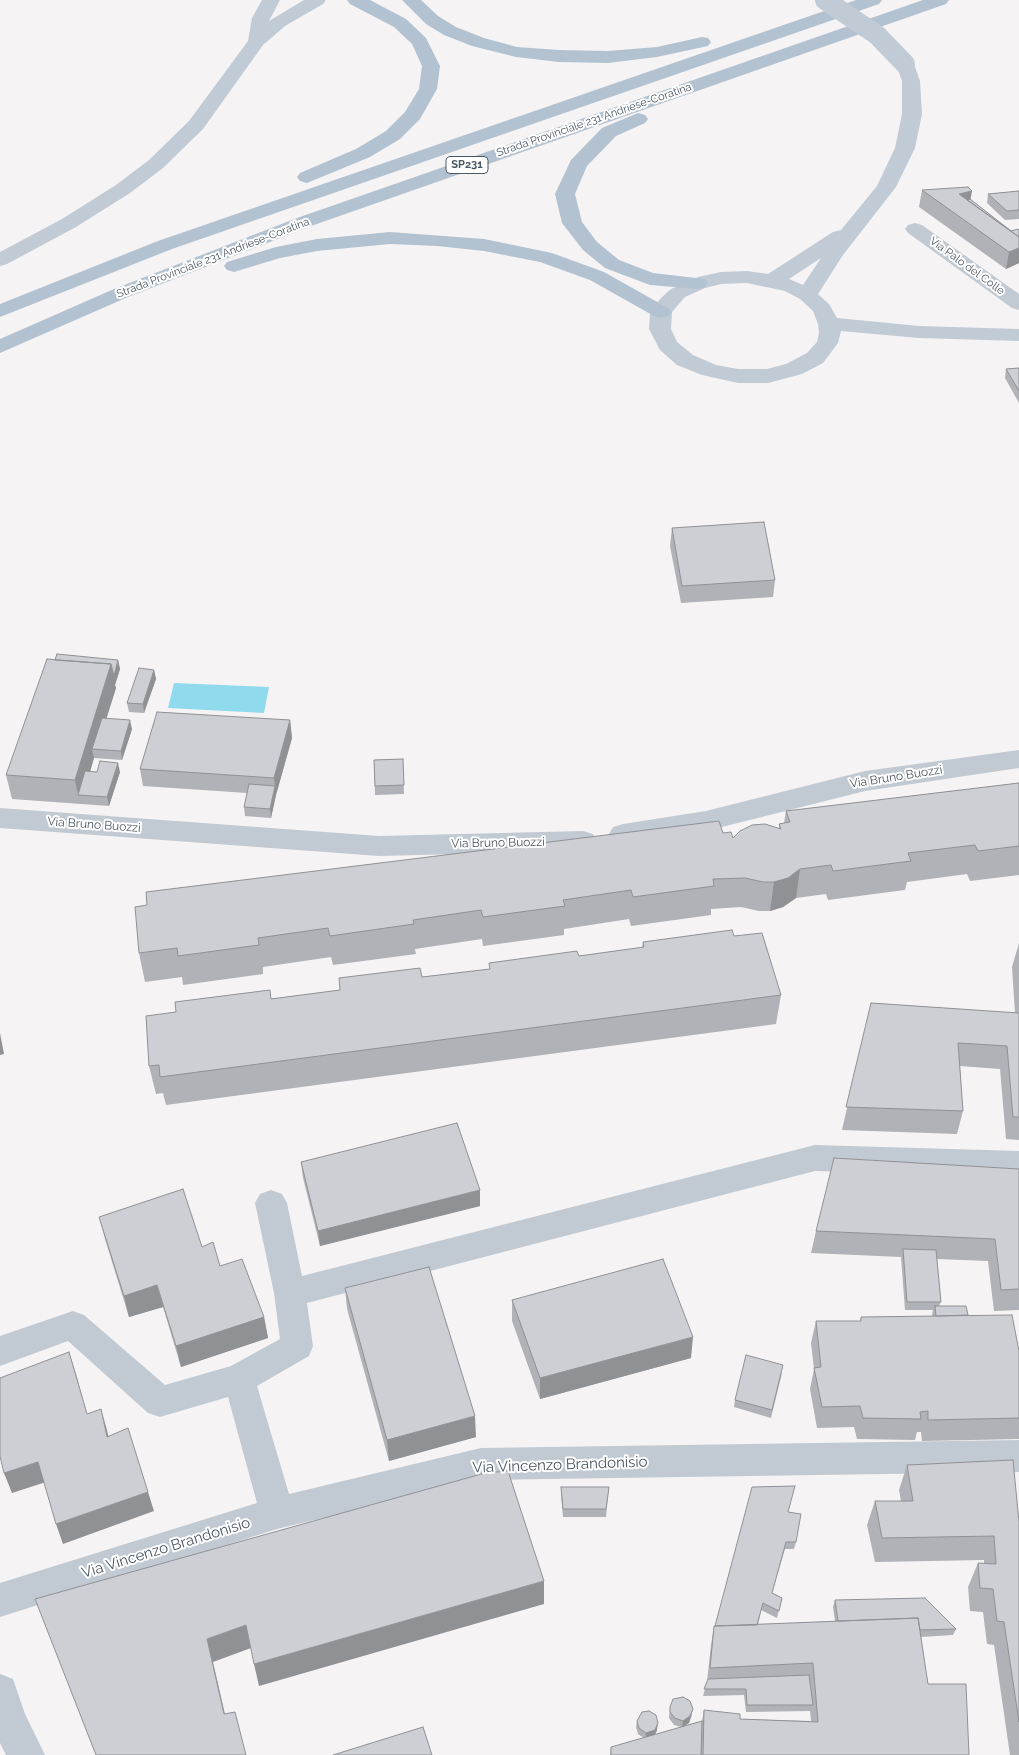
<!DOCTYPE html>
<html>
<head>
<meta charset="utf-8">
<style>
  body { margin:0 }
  canvas { display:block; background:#f5f3f3 }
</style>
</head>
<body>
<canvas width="1019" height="1755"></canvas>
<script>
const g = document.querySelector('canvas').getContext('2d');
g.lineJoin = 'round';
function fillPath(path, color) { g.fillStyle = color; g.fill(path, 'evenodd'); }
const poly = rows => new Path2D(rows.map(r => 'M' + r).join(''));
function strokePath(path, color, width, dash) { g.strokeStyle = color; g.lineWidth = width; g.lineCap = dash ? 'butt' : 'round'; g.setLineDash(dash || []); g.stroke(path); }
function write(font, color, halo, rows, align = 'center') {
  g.font = font + ' Raleway,sans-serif'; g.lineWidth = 4; g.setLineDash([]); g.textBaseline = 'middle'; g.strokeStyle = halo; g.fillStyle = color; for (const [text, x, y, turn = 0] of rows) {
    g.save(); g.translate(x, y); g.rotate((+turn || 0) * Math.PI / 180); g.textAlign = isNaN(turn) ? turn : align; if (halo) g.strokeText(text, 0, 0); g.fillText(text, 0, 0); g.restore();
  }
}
fillPath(poly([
  [174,683,269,687,264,713,168,708]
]), '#90daee');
fillPath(poly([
  [915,223,922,225,1019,294,1019,310,1012,308,908,233,905,229,908,225,915,223]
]), '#c1cad2');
fillPath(poly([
  [1019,750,1019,768,865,791,706,831,623,844,613,841,609,834,613,827,623,824,706,811,865,771,1019,750],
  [0,808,379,836,583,831,593,834,597,841,593,848,583,851,379,856,0,828,0,808],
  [815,1145,1019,1151,1019,1177,815,1171,307,1303,313,1346,309,1356,257,1386,289,1494,481,1448,1019,1440,1019,1472,481,1480,277,1529,0,1617,0,1583,257,1503,228,1397,160,1417,148,1413,68,1341,0,1366,0,1336,73,1311,84,1315,165,1385,231,1366,280,1339,274,1293,255,1203,260,1194,271,1190,282,1194,287,1203,302,1276,815,1145],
  [0,1674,13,1679,25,1714,45,1755,6,1755,0,1743,0,1674]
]), '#c1cad2');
fillPath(poly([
  [262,0,280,0,269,21,304,0,326,0,323,4,285,26,263,45,203,129,163,168,130,193,76,227,7,264,0,266,0,252,62,219,116,185,149,160,189,121,248,41,252,18,262,0],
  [905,58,912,60,914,64,920,81,922,114,915,148,896,187,843,255,818,294,829,304,837,318,919,326,1019,329,1019,341,919,338,841,331,838,343,823,363,802,374,768,383,738,383,702,375,677,365,660,350,649,329,650,312,661,298,671,289,698,277,721,272,747,271,768,274,833,232,841,230,877,186,895,148,902,114,902,81,896,64,898,60,905,58],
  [821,258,803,285,789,279,821,258],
  [747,283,785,291,800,299,813,311,818,324,819,333,817,342,807,353,786,364,767,369,738,369,716,365,693,355,677,342,671,329,672,312,685,297,705,288,721,284,747,283]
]), '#c1cbd6');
fillPath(poly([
  [347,0,370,0,406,19,426,38,440,66,437,89,420,119,400,139,370,157,307,183,300,181,297,177,300,173,356,149,386,131,405,112,419,89,422,66,412,44,394,27,350,4,347,0],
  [402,0,421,0,438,16,456,27,484,38,517,47,559,50,608,51,657,47,702,37,708,38,711,42,708,46,657,57,608,63,559,62,516,57,472,46,444,35,426,24,402,0],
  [856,0,882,0,879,4,172,249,0,317,0,304,158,241,856,0],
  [923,0,949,0,946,4,311,226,128,297,0,353,0,339,114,289,297,218,923,0],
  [638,113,645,115,648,119,645,123,616,136,587,166,575,194,582,222,597,242,619,260,653,273,705,279,708,283,705,287,698,289,650,285,605,268,583,250,562,223,555,194,571,160,602,128,638,113],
  [390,232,484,239,552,253,604,272,668,308,672,312,668,316,661,318,654,316,590,280,540,262,484,251,437,246,390,244,317,251,280,258,234,272,227,270,224,266,227,262,276,247,317,239,390,232]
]), '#b3c2d1');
strokePath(poly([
  [825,0,877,35,905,64]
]), '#c1cbd6', 20);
fillPath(poly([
  [922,190,970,199,1011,231,1019,230,1019,263,1006,269,919,207],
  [1019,191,1019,219,1005,220,987,203,988,194],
  [1019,368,1019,403,1005,378,1006,369],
  [672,528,775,580,773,597,681,603,670,546],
  [55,660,118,660,120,669,115,685,116,688,106,718,132,729,122,760,94,758,90,772,120,772,109,806,12,799,6,775],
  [154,670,156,679,144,713,129,712,127,703],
  [290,720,292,738,276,795,271,818,245,816,244,807,247,793,143,786,140,769],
  [403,759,404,794,375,795,374,760],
  [1019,783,1019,875,970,881,967,874,907,882,905,890,828,900,826,894,796,898,783,907,770,911,759,911,741,907,711,909,711,915,631,926,629,919,564,929,564,935,483,946,482,939,415,949,416,954,333,965,331,957,263,967,263,974,183,985,182,977,145,982,139,953,723,833,733,838,779,828,779,824,784,823,786,811],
  [734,936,781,995,776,1024,166,1105,163,1093,156,1094,149,1066,271,999,340,990,422,977,490,969,489,963,579,956,642,948,643,942],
  [1019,943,1019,1140,1006,1139,1000,1069,960,1066,963,1111,957,1134,842,1130,871,1003,1015,1013,1012,967],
  [301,1162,480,1206,320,1246,303,1178],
  [1019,1169,1019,1310,994,1311,988,1261,937,1259,941,1302,939,1306,968,1315,1019,1351,1019,1439,922,1441,921,1432,917,1432,915,1440,857,1439,854,1427,817,1428,810,1389,814,1369,811,1343,816,1321,860,1321,861,1317,933,1316,932,1314,933,1310,905,1310,901,1257,811,1253,816,1231],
  [99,1217,202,1247,220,1266,264,1317,268,1338,181,1367,163,1307,129,1317,105,1239],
  [345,1288,476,1437,389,1461,347,1309],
  [512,1300,691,1358,540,1399,512,1321],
  [782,1373,771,1418,734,1407,735,1400],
  [907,1465,1019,1522,1019,1755,1010,1755,994,1645,987,1644,983,1612,970,1611,968,1587,978,1563,984,1564,984,1560,875,1562,867,1525,875,1501,901,1501,899,1490],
  [561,1487,609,1487,606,1517,563,1517,561,1494],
  [788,1512,796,1542,794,1549,785,1549,772,1593,782,1598,777,1618,761,1610,758,1625,835,1621,833,1607,835,1600,956,1629,953,1635,921,1637,928,1684,969,1755,610,1755,611,1747,644,1738,638,1734,636,1727,637,1721,657,1730,655,1735,681,1727,674,1725,669,1718,670,1707,692,1715,689,1723,684,1726,702,1721,704,1710,740,1719,811,1721,810,1711,746,1712,744,1695,703,1696,707,1682,711,1645,714,1626,715,1626]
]), '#b0b2b7');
fillPath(poly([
  [972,191,969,208,959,194],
  [1019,248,1019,263,1006,269,1009,252],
  [118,660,120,669,115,685,116,688,97,749,92,749,94,758,83,795,78,795,80,804,75,780,111,664],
  [154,670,156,679,144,713,143,704],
  [130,720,132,729,122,760,121,751],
  [290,720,292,738,276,795,271,818,270,809,275,786,274,778],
  [118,763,120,772,109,806,107,797],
  [800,869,796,898,783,907,770,911,774,882],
  [0,1033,4,1054,0,1055],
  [480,1190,480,1206,320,1246,318,1231],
  [157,1285,163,1307,129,1317,124,1296],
  [264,1317,268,1338,181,1367,176,1346],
  [693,1337,691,1358,540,1399,540,1378],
  [69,1352,76,1374,93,1435,87,1414],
  [101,1409,107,1430,113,1458,107,1437],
  [475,1416,476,1437,389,1461,387,1440],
  [38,1462,46,1482,12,1493,4,1473],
  [148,1492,154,1511,63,1544,56,1524],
  [544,1581,544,1604,259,1686,254,1664],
  [246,1625,251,1648,213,1662,230,1736,224,1714,207,1639],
  [693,1709,689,1723,682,1727,683,1721],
  [658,1723,657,1730,654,1737,646,1739,646,1733]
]), '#909195');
const building = poly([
  [968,187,972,191,959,194,1019,237,1019,248,1009,252,922,190,968,187],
  [1019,191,1019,210,1007,211,988,194,1019,191],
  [970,199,1011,231,1018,229,1019,230,1019,237,967,200,970,199],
  [1019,368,1019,391,1006,369,1019,368],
  [764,522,775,580,682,586,672,528,764,522],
  [57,654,118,660,114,676,111,664,55,660,57,654],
  [47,659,111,664,75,780,6,775,47,659],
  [139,668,154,670,143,704,127,703,139,668],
  [157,712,290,720,274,778,140,769,157,712],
  [102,718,130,720,121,751,92,749,102,718],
  [403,759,404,785,375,786,374,760,403,759],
  [100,761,118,763,107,797,78,795,85,771,97,772,100,761],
  [1019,783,1019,846,978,851,975,845,908,853,911,861,833,871,831,865,800,869,788,878,774,882,763,882,745,878,713,879,714,886,633,897,631,890,563,900,565,906,483,917,481,910,413,920,414,924,330,936,328,928,258,938,259,945,178,956,177,948,139,953,135,907,147,905,146,892,719,821,723,833,731,832,733,838,740,831,752,825,765,824,781,829,779,824,790,822,786,811,1019,783],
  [249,784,275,786,270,809,244,807,249,784],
  [732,930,734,936,762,933,781,995,160,1077,159,1065,149,1066,146,1016,176,1012,175,1002,270,990,271,999,340,990,339,978,420,968,422,977,490,969,489,963,577,951,579,956,644,947,643,942,732,930],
  [871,1003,1019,1013,1019,1117,1013,1117,1007,1046,958,1043,963,1111,846,1107,871,1003],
  [457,1123,480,1190,318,1231,301,1162,457,1123],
  [834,1158,1019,1169,1019,1289,1001,1290,995,1239,816,1231,834,1158],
  [183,1189,202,1247,213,1242,220,1266,242,1259,264,1317,176,1346,157,1285,124,1296,99,1217,183,1189],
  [903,1249,936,1250,941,1302,907,1302,903,1249],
  [663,1259,693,1337,540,1378,512,1300,663,1259],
  [429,1267,475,1416,387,1440,345,1288,429,1267],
  [935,1306,966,1306,968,1315,936,1316,935,1306],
  [1012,1315,1019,1351,1019,1418,928,1420,928,1411,920,1412,921,1419,863,1418,860,1406,822,1407,814,1368,821,1367,816,1321,861,1321,861,1317,1012,1315],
  [69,1352,87,1414,101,1409,107,1437,128,1428,148,1492,56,1524,38,1462,4,1473,0,1456,0,1378,69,1352],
  [746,1355,783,1365,772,1410,735,1400,746,1355],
  [1013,1460,1019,1522,1019,1722,1004,1622,997,1621,993,1589,980,1588,978,1563,996,1564,994,1536,882,1538,875,1501,913,1501,907,1465,1013,1460],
  [508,1471,544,1581,254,1664,246,1625,207,1639,224,1714,235,1712,246,1755,96,1755,35,1599,485,1473,508,1471],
  [795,1486,788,1512,801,1514,796,1542,786,1542,772,1593,782,1598,779,1611,763,1603,757,1625,715,1626,752,1487,795,1486],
  [561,1487,609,1487,606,1509,563,1509,561,1487],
  [925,1598,956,1629,920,1630,918,1618,838,1621,835,1600,925,1598],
  [918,1618,928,1684,966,1684,969,1755,703,1755,704,1710,740,1714,740,1719,818,1722,813,1663,710,1668,714,1626,918,1618],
  [809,1675,813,1705,747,1705,746,1689,704,1689,708,1679,809,1675],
  [683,1697,690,1701,693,1709,690,1716,683,1721,675,1718,670,1712,670,1707,673,1699,683,1697],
  [649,1711,656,1715,658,1723,655,1730,646,1733,639,1728,637,1721,642,1712,649,1711],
  [702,1721,701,1755,611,1755,611,1747,702,1721],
  [423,1727,432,1755,333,1755,423,1727]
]);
fillPath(building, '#cdcfd5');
strokePath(building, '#909195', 1);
write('11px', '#4a5661', '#fff', [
  ["Strada Provinciale 231 Andriese-Coratina",594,120,-19],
  ["Strada Provinciale 231 Andriese-Coratina",213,258,-21],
  ["Via Palo del Colle",967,266,36]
]);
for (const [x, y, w] of [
  [467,165,42]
]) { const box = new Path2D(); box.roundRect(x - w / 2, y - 8.5, w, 17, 4); g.fillStyle = '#fff'; g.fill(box); strokePath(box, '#4a5661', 1); }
write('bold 11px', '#4a5661', null, [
  ["SP231",467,165]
]);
write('12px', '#4a5661', '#fff', [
  ["Via Bruno Buozzi",896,777,-9],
  ["Via Bruno Buozzi",94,825,4],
  ["Via Bruno Buozzi",498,843,-1]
]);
write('15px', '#4a5661', '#fff', [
  ["Via Vincenzo Brandonisio",560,1465,-2],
  ["Via Vincenzo Brandonisio",166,1548,-17]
]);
</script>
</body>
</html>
